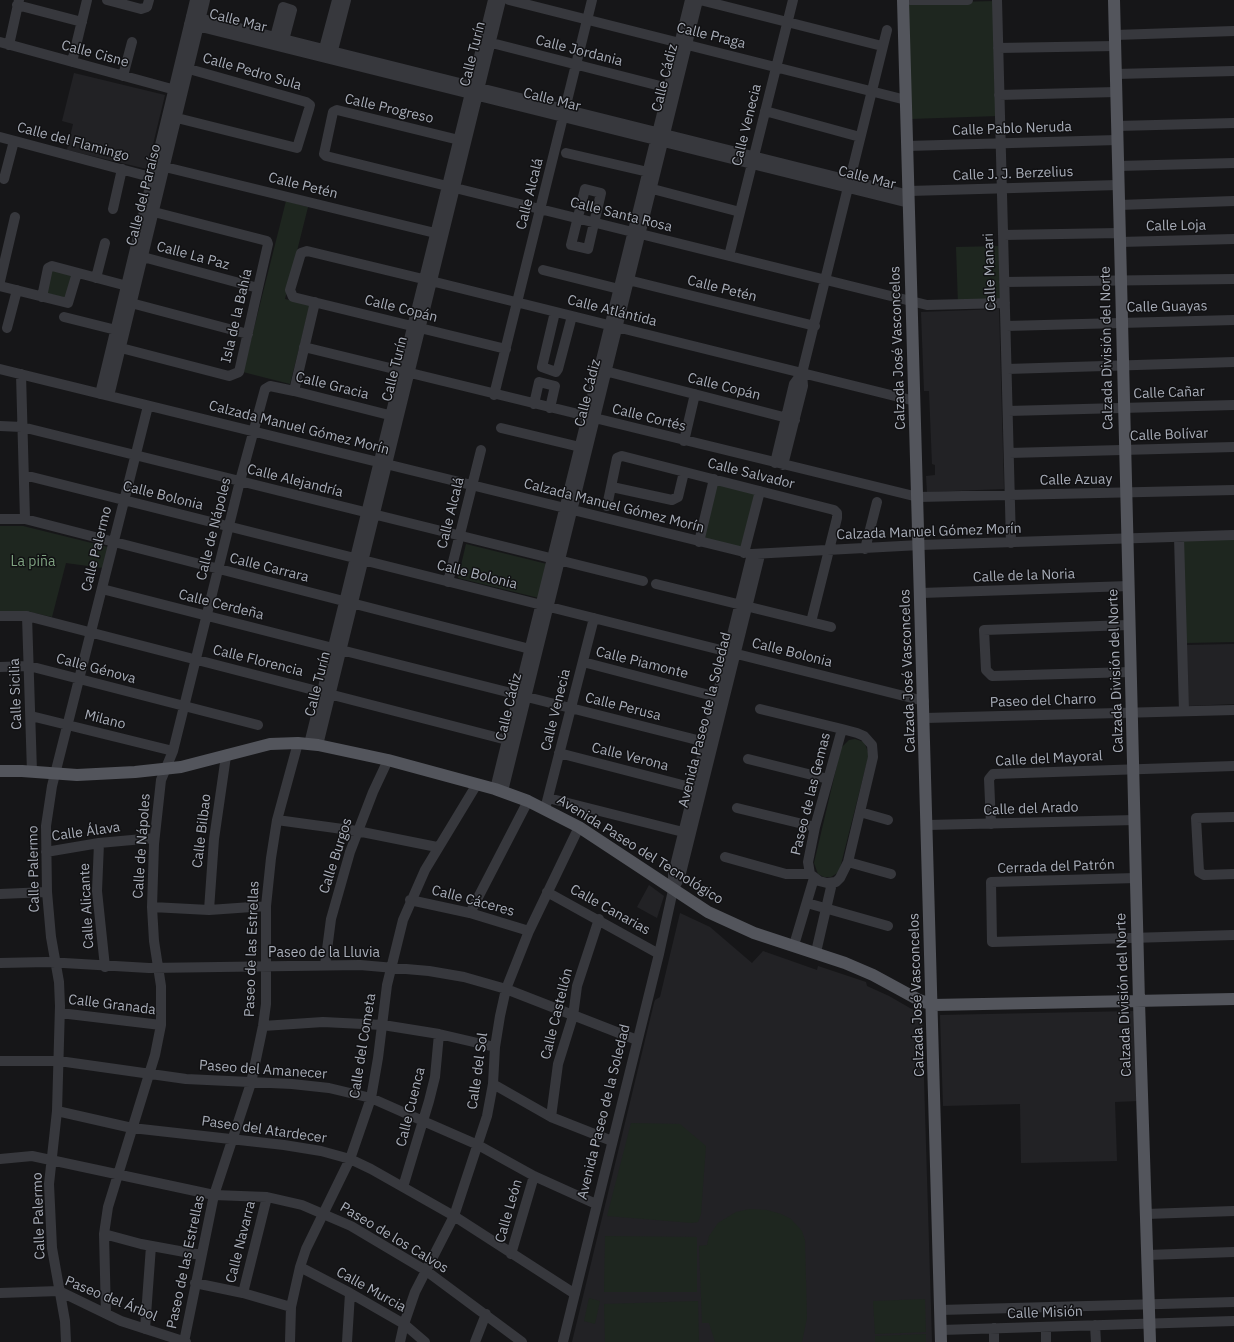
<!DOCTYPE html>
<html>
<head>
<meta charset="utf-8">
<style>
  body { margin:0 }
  canvas { display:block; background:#161618 }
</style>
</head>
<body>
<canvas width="1234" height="1342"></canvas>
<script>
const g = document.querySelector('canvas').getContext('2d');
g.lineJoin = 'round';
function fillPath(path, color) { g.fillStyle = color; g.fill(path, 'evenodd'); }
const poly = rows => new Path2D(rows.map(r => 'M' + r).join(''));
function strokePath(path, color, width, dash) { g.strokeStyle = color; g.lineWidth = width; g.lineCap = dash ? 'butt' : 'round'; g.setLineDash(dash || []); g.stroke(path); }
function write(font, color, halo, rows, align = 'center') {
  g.font = font + ' "IBM Plex Sans",sans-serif'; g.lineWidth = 3; g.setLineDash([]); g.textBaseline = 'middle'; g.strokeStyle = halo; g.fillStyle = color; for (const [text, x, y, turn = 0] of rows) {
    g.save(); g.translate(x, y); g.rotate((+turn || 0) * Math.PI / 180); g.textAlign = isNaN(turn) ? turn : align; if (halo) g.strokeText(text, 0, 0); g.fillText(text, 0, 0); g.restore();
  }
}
fillPath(poly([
  [74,73,165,95,147,169,67,150,73,124,62,121],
  [999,309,1004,489,927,492,926,476,935,475,935,465,932,464,929,391,924,391,921,312],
  [1234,644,1234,704,1188,706,1186,645],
  [649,885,664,896,657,918,637,907],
  [680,913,710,927,752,963,763,951,817,970,818,966,866,982,867,986,889,996,922,1015,932,1342,572,1342,654,1003,655,1000,660,997],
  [1135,1011,1138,1101,1115,1102,1117,1161,1021,1163,1020,1104,943,1106,940,1015]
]), '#222225');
fillPath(poly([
  [905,1,916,3,996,1,998,116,909,119],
  [286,201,308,207,285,299,310,305,290,384,243,372],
  [1001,246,1002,302,958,304,956,247],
  [53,266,74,271,67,298,46,293],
  [715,481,758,492,743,551,700,540],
  [0,526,23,526,108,547,103,568,66,563,52,617,26,611,0,612],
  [1182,540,1234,540,1234,642,1185,643],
  [466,544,547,564,539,598,458,578],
  [855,739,864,742,869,754,839,872,831,877,824,877,818,874,814,863,841,748,849,740],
  [631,1123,680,1124,706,1146,701,1214,698,1222,692,1223,607,1216],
  [750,1209,767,1210,781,1214,791,1219,802,1231,805,1240,807,1318,802,1342,715,1342,709,1323,702,1323,699,1246,707,1245,709,1236,718,1223,736,1212],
  [605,1236,697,1237,697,1292,604,1292],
  [589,1298,600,1301,595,1324,584,1321],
  [925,1299,926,1332,875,1334,873,1301],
  [698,1301,699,1342,605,1342,604,1304],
  [926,1334,926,1342,875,1342,875,1336]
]), '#1e261f');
strokePath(poly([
  [107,0,141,9,147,7,149,0],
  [509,0,906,100],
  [700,0,882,46],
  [910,0,968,0],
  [997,0,1011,543],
  [17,5,82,22],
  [191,16,909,195],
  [189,24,909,203],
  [1115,35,1234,31],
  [275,37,283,7,292,10,284,40],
  [484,41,668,88],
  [0,42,179,91],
  [9,45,19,0],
  [998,48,1115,46],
  [322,56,337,0],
  [331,58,346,0],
  [72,62,87,0],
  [1116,74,1234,71],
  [123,76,132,42],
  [999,95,1116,92],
  [765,111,860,137],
  [177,118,297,148,309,109,310,105,306,102,189,69],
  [1117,126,1234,123],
  [0,137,158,179],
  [459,140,337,110,333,112,324,154,326,156,927,305,1005,303],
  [907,146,1117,140],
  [566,153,648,172],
  [1118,166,1234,163],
  [165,167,435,233],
  [4,179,14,141],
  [645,187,740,212],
  [585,189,601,193,588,249,571,245,585,189],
  [909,191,1118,185],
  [1119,205,1234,201],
  [113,209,122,169],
  [1003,235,1119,233],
  [1120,242,1234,239],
  [729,256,793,0],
  [143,257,258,288],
  [543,270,619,289],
  [96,278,105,243],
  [624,279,815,326],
  [0,281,15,217],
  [1004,282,1234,279],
  [0,286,68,303,77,273],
  [42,297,48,268,52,266,131,287],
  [131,303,248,334],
  [555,312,542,367,556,372,558,369,572,316],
  [64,317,120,331],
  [1006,326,1234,320],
  [7,328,17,290],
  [304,347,918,497,1234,490],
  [121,348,229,376,239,372,258,288,268,244,267,241,154,212],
  [506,349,293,297,290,290,301,253,307,251,423,279,915,401],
  [0,369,752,554,920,545,1234,535],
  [1007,369,1234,362],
  [601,370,795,420],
  [21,374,25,519],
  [294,391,315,302],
  [100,394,195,0],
  [494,395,592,0],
  [109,396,205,0],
  [534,404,539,382,555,386,550,408],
  [1008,411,1234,405],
  [0,426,22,427,643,581],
  [501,428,580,447],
  [684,441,695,394],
  [1009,453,1234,447],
  [775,463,794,384,802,373],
  [783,465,803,386,802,373,887,30],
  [24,475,924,701],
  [612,487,672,500,678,497,684,472],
  [607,506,617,458,622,456,834,510,837,513,837,518,811,622],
  [0,519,25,519,530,649],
  [1179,537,1184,711],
  [699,542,714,479],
  [865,549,877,502],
  [744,553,760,491],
  [448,582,481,450],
  [656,584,831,627],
  [102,589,333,648],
  [921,593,1129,586],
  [0,616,27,616,507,740],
  [27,616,32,772],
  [1129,625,984,630,986,670,992,676,1131,672],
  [341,650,713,744],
  [583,662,717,697],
  [0,667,29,666,258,725],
  [760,709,842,729,857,733,864,736,872,745,873,757,848,862,840,878,836,882,827,883,819,881,810,874,808,862,815,827,842,729],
  [31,716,173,751],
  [925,718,1234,710],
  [309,744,493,0],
  [318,745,501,0],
  [559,753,694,788],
  [748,759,828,779],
  [495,789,690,0],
  [503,791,698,0],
  [548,798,683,832],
  [737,808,815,827],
  [545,809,594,618],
  [860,812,888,820],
  [1234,817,1196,818,1199,872,1204,875,1234,874],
  [277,820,357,831,437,847],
  [991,824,989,779,993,774,1234,766],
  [928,825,1135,820],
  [99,843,97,891,105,967],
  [46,852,99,843,154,838],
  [725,857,786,874,810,874],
  [848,862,891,874],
  [1136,878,991,882,992,942,1234,935],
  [674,888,680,877,760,555],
  [547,892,659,954],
  [0,894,47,892],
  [410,900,470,913,529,931],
  [807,903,888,926],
  [152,907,209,910,266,906],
  [209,910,214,839,226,756],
  [470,913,528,801],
  [794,945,814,878],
  [816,952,832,883],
  [0,963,47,962,149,968,360,965,429,971,464,977,506,989,637,1040],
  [325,965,331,919,350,852,373,792,388,760],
  [60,1013,161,1025],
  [263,1026,323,1022,383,1025,439,1034,495,1047],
  [0,1061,59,1061,186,1079,292,1084,329,1088,371,1098,423,1121,478,1145,534,1176,596,1204],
  [493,1084,551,1117,612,1141],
  [57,1111,132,1128,284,1145,321,1151,350,1159,371,1169,454,1216,575,1294],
  [551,1117,558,1064,573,1016,577,986,599,919],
  [0,1159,32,1156,214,1195,267,1197,302,1205,351,1226,425,1270,522,1342],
  [403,1187,429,1101,435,1077,439,1034],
  [1146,1214,1234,1211],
  [104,1234,141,1244,201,1255],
  [511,1254,534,1176],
  [1147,1255,1234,1252],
  [300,1267,350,1293,404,1324,425,1342],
  [195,1283,243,1293,291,1307],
  [0,1293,59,1291,121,1321,186,1342],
  [243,1293,267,1197],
  [940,1310,1234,1302],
  [106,1314,104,1234,108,1207,155,1055,161,1025,161,986,154,941,152,907,154,844,161,780,173,751,240,481,265,389,270,386,294,391,389,415],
  [1095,1325,1096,1342],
  [1046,1327,1046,1342],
  [994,1328,994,1342],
  [145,1329,151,1246],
  [941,1330,1234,1321],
  [66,1342,65,1321,52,1248,49,1184,57,1111,60,1006,59,982,51,937,47,892,46,826,52,786,148,406],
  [184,1342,214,1195,251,1083,263,1026,266,1004,266,906,271,858,277,820,298,743],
  [290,1342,291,1307,300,1267,306,1249,350,1159,371,1098,378,1058,387,985,403,920,425,870,477,784],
  [347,1342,350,1293],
  [400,1342,404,1324,415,1292,454,1216,487,1116,493,1084,495,1047,500,1016,506,989,529,931,579,827],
  [475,1342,486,1314],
  [563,1342,659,954,673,890,673,874,752,554]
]), '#37383d', 10);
strokePath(poly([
  [903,0,941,1342],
  [1114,0,1139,1002,1150,1342],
  [0,771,22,771,77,775,135,772,181,767,270,744,298,743,318,745,388,760,495,789,528,801,579,827,708,912,754,933,845,963,873,975,919,1000,933,1005,1234,999]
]), '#53555c', 12);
write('14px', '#a8adb8', '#111113', [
  ["Calle Mar",238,21,14],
  ["Calle Praga",711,36,14],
  ["Calle Jordania",579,51,14],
  ["Calle Cisne",95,54,15],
  ["Calle Turín",473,54,-76],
  ["Calle Pedro Sula",252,72,16],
  ["Calle Cádiz",665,78,-76],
  ["Calle Mar",552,100,14],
  ["Calle Progreso",389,109,13],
  ["Calle Venecia",747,125,-76],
  ["Calle Pablo Neruda",1012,129,-2],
  ["Calle del Flamingo",73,142,15],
  ["Calle J. J. Berzelius",1013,174,-2],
  ["Calle Mar",867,178,14],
  ["Calle Petén",303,186,14],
  ["Calle Alcalá",530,194,-76],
  ["Calle del Paraíso",144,195,-76],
  ["Calle Santa Rosa",621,215,14],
  ["Calle Loja",1176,226,-1],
  ["Calle La Paz",193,256,15],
  ["Calle Manari",990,272,-92],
  ["Calle Petén",722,289,14],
  ["Calle Guayas",1167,307,-1],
  ["Calle Copán",401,309,14],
  ["Calle Atlántida",612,311,14],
  ["Isla de la Bahía",237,316,-77],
  ["Calzada José Vasconcelos",898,348,-92],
  ["Calzada División del Norte",1107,348,-91],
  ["Calle Turín",395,369,-76],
  ["Calle Gracia",332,386,14],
  ["Calle Copán",724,387,14],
  ["Calle Cádiz",588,393,-76],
  ["Calle Cañar",1169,393,-2],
  ["Calle Cortés",649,418,14],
  ["Calzada Manuel Gómez Morín",299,428,14],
  ["Calle Bolívar",1169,435,-2],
  ["Calle Salvador",751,474,14],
  ["Calle Azuay",1076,480,-1],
  ["Calle Alejandría",295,481,14],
  ["Calle Bolonia",163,496,14],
  ["Calzada Manuel Gómez Morín",614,506,14],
  ["Calle Alcalá",451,513,-76],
  ["Calle de Nápoles",214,529,-76],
  ["Calzada Manuel Gómez Morín",929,532,-2],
  ["Calle Palermo",97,549,-76],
  ["Calle Carrara",269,568,14],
  ["Calle Bolonia",477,575,14],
  ["Calle de la Noria",1024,576,-2],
  ["Calle Cerdeña",221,605,14],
  ["Calle Bolonia",792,653,14],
  ["Calle Florencia",258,661,14],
  ["Calle Piamonte",642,663,14],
  ["Calle Génova",96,669,15],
  ["Calzada José Vasconcelos",908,671,-92],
  ["Calzada División del Norte",1116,671,-92],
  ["Calle Turín",318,684,-76],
  ["Calle Sicilia",16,694,-92],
  ["Paseo del Charro",1043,701,-2],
  ["Calle Cádiz",509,707,-76],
  ["Calle Perusa",623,707,14],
  ["Calle Venecia",556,710,-76],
  ["Milano",105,720,14],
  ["Avenida Paseo de la Soledad",705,720,-76],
  ["Calle Verona",630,757,14],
  ["Calle del Mayoral",1049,759,-3],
  ["Paseo de las Gemas",811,794,-76],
  ["Calle del Arado",1031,809,-2],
  ["Calle Bilbao",202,831,-83],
  ["Calle Álava",86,832,-8],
  ["Calle de Nápoles",142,846,-86],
  ["Avenida Paseo del Tecnológico",640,850,32],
  ["Calle Burgos",336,856,-72],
  ["Cerrada del Patrón",1056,867,-2],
  ["Calle Palermo",34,869,-91],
  ["Calle Cáceres",473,901,15],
  ["Calle Alicante",87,906,-93],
  ["Calle Canarias",610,910,29],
  ["Paseo de las Estrellas",252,949,-88],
  ["Paseo de la Lluvia",324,953],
  ["Calzada José Vasconcelos",917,995,-92],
  ["Calzada División del Norte",1124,995,-92],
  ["Calle Granada",112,1005,7],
  ["Calle Castellón",557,1014,-76],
  ["Calle del Cometa",363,1046,-81],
  ["Paseo del Amanecer",263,1070,4],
  ["Calle del Sol",478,1071,-82],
  ["Calle Cuenca",411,1107,-76],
  ["Avenida Paseo de la Soledad",604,1112,-76],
  ["Paseo del Atardecer",264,1130,8],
  ["Calle León",509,1211,-74],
  ["Calle Palermo",39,1216,-92],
  ["Paseo de los Calvos",394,1238,31],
  ["Calle Navarra",241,1242,-76],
  ["Paseo de las Estrellas",186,1262,-78],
  ["Calle Murcia",371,1290,29],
  ["Paseo del Árbol",111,1299,22],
  ["Calle Misión",1045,1313,-2]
]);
write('14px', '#7fa381', '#111113', [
  ["La piña",33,562]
]);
</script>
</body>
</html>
